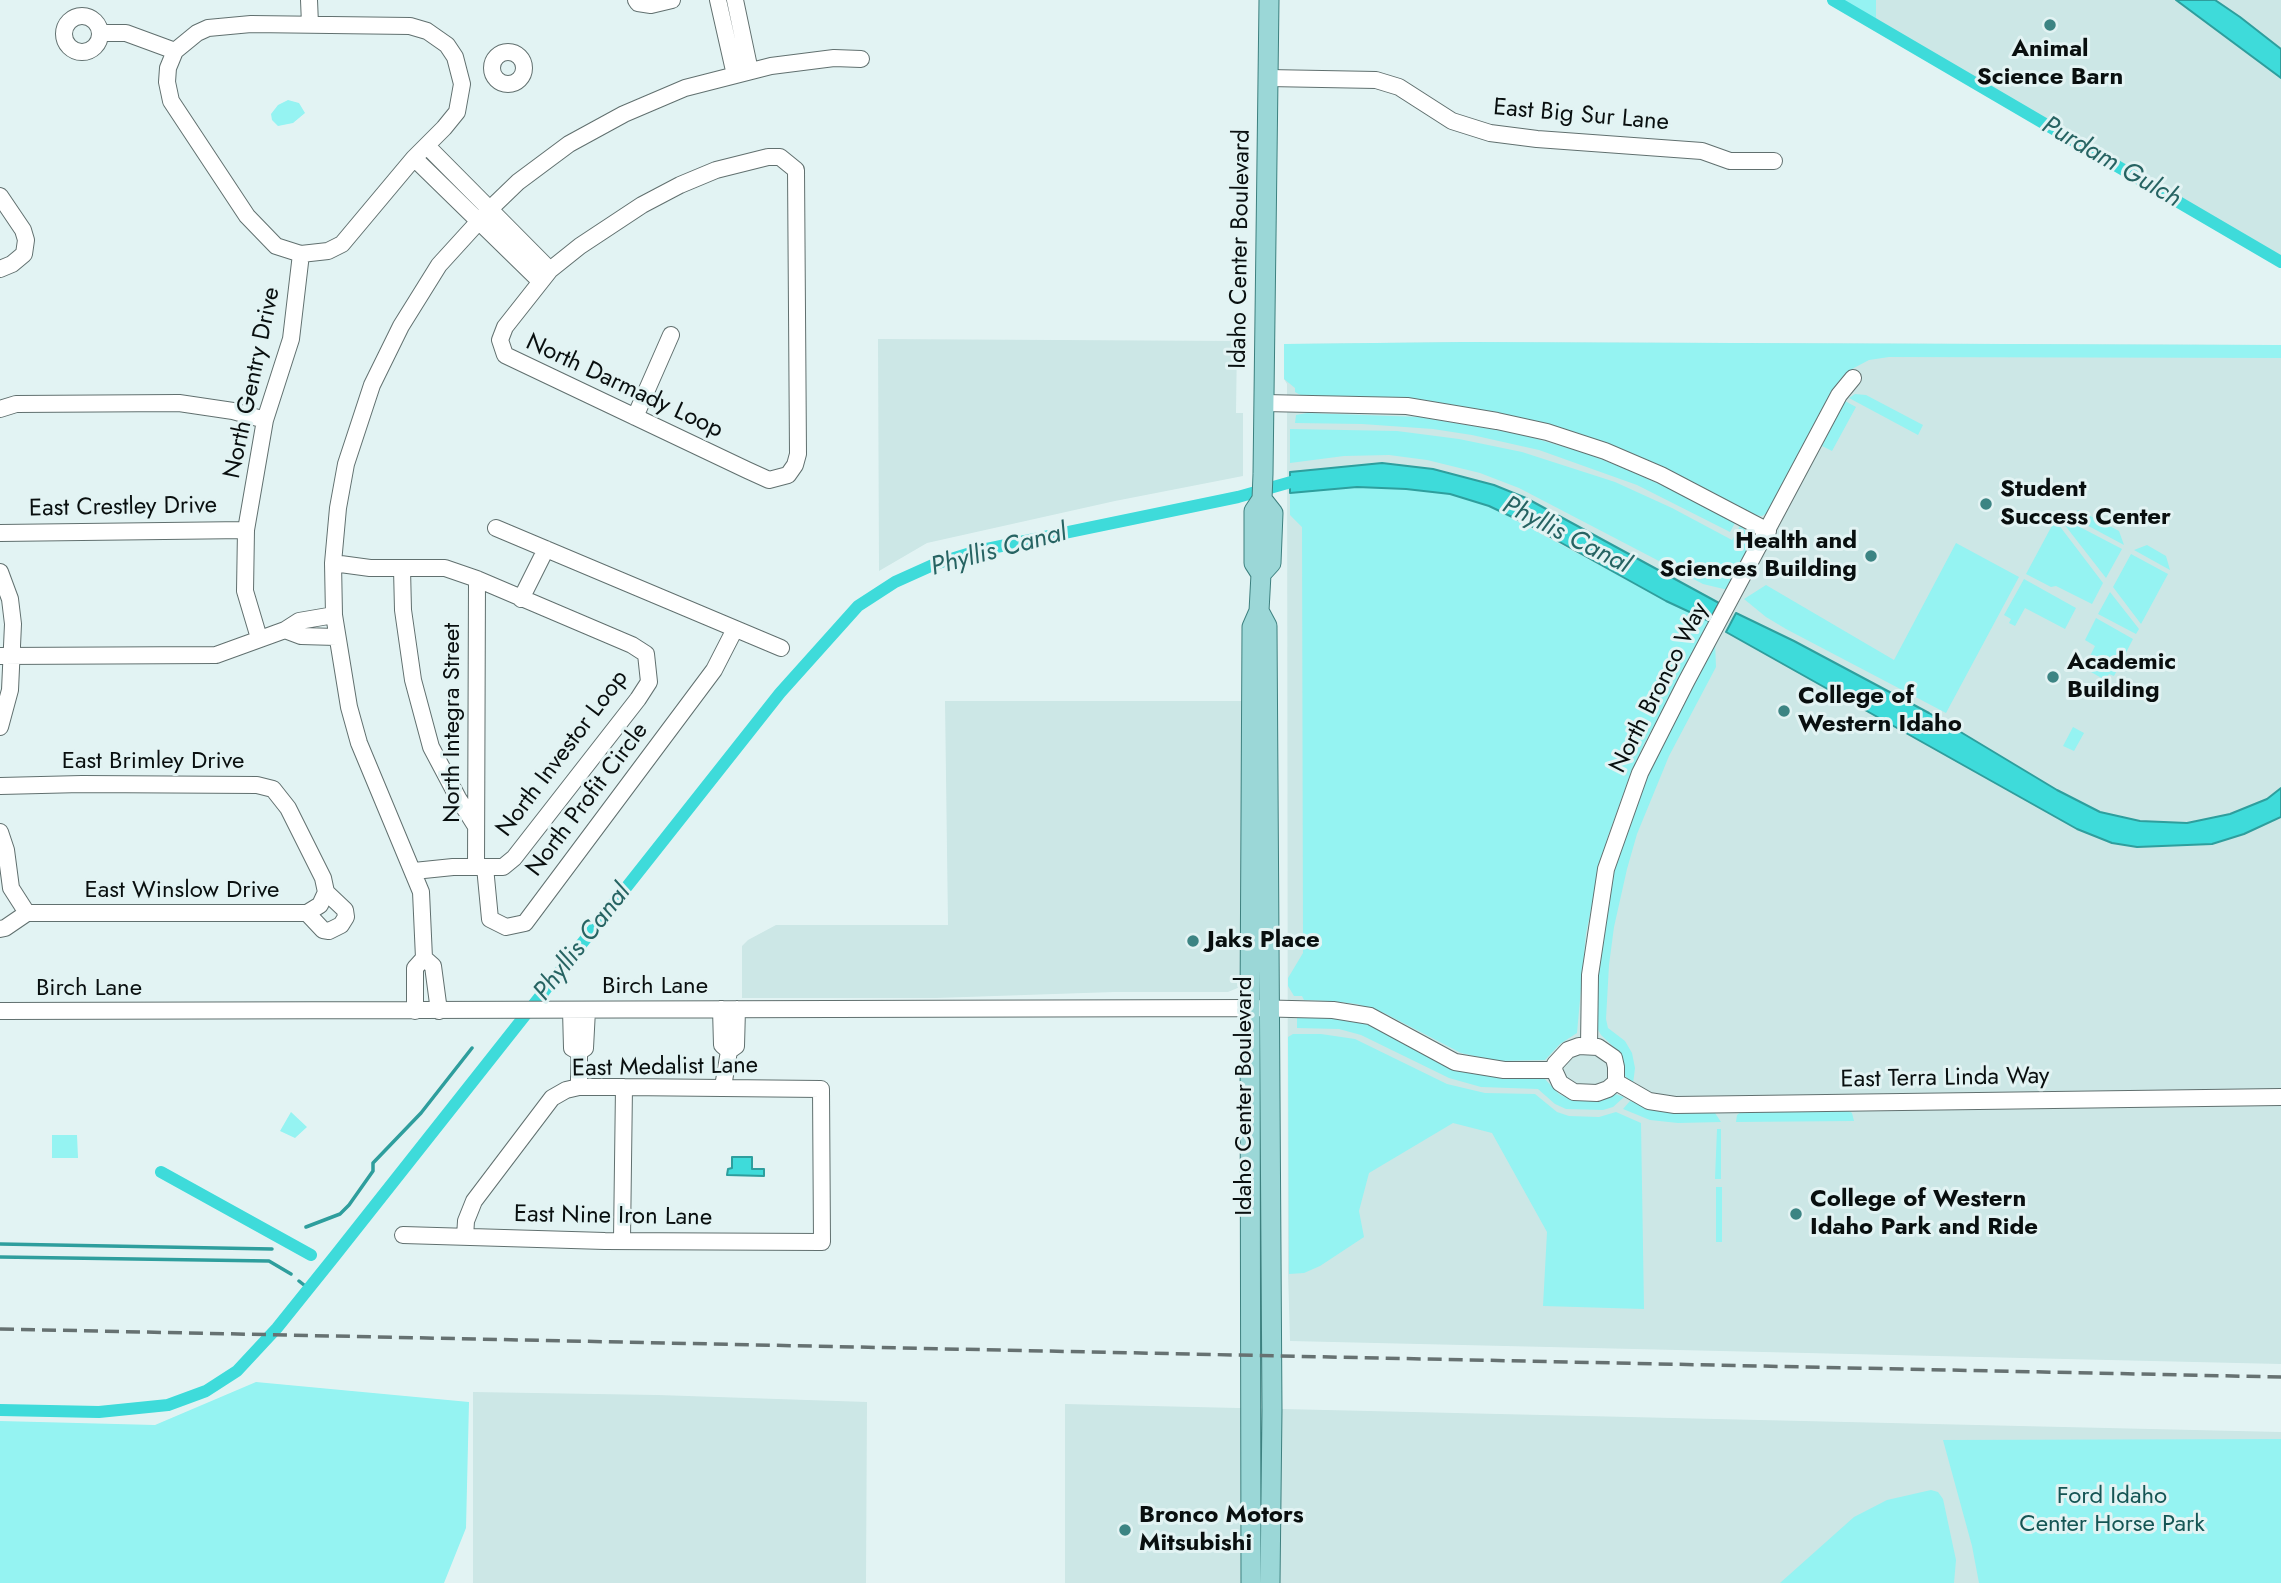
<!DOCTYPE html>
<html>
<head>
<meta charset="utf-8">
<style>
  body { margin:0 }
  canvas { display:block; background:#e2f3f3 }
</style>
</head>
<body>
<canvas width="2281" height="1583"></canvas>
<script>
const g = document.querySelector('canvas').getContext('2d');
g.lineJoin = 'round';
function fillPath(path, color) { g.fillStyle = color; g.fill(path, 'evenodd'); }
const poly = rows => new Path2D(rows.map(r => 'M' + r).join(''));
function strokePath(path, color, width, dash) { g.strokeStyle = color; g.lineWidth = width; g.lineCap = dash ? 'butt' : 'round'; g.setLineDash(dash || []); g.stroke(path); }
function write(font, color, halo, rows, align = 'center') {
  g.font = font + ' Jost,sans-serif'; g.lineWidth = 6; g.setLineDash([]); g.textBaseline = 'middle'; g.strokeStyle = halo; g.fillStyle = color; for (const [text, x, y, turn = 0] of rows) {
    g.save(); g.translate(x, y); g.rotate((+turn || 0) * Math.PI / 180); g.textAlign = isNaN(turn) ? turn : align; if (halo) g.strokeText(text, 0, 0); g.fillText(text, 0, 0); g.restore();
  }
}
fillPath(poly([
  [1836,0,2281,0,2281,259,1876,23],
  [878,339,1237,341,1236,413,1243,413,1243,476,1115,501,927,543,879,571],
  [1465,342,2281,345,2281,1364,1290,1341,1288,1271,1287,384,1284,379,1284,344],
  [945,701,1243,701,1243,980,1240,987,1228,992,1114,992,936,998,742,998,742,946,748,940,776,925,948,925],
  [473,1392,658,1395,867,1402,866,1583,473,1583],
  [1065,1404,2281,1432,2281,1583,1065,1583]
]), '#cce7e6');
fillPath(poly([
  [1836,0,1876,0,1876,23],
  [288,100,299,103,305,113,293,123,278,126,272,120,271,114,278,105],
  [1465,342,2281,345,2281,358,1889,357,1869,360,1852,369,1839,381,1769,512,1762,516,1754,515,1667,469,1582,435,1513,416,1408,399,1304,397,1295,392,1295,388,1284,379,1284,344],
  [1855,394,1866,395,1923,425,1918,435,1849,398],
  [1845,401,1856,407,1832,451,1822,446],
  [1307,413,1419,417,1520,434,1585,453,1621,467,1688,497,1735,523,1730,532,1637,485,1539,450,1472,435,1433,429,1362,424,1295,423,1296,415],
  [1290,429,1397,431,1459,439,1522,452,1615,482,1672,508,1732,540,1740,526,1749,533,1751,543,1728,590,1703,584,1519,488,1480,473,1427,460,1389,455,1344,456,1290,463],
  [1357,487,1406,489,1450,494,1489,506,1666,601,1709,621,1706,627,1708,628,1644,744,1628,781,1607,839,1586,933,1577,1033,1560,1044,1545,1060,1497,1061,1461,1053,1384,1013,1357,1004,1330,1001,1304,1000,1302,996,1294,996,1288,986,1288,978,1303,953,1302,527,1290,515,1290,493],
  [2079,510,2119,531,2124,545,2068,515],
  [2057,515,2122,549,2106,578],
  [2055,520,2103,583,2092,604,2056,586,2051,587,2026,574],
  [1956,543,2019,577,1946,713,1786,629,1766,617,1744,599,1766,585,1894,660],
  [2147,545,2166,556,2170,570,2134,550],
  [2131,554,2168,574,2141,624,2113,587],
  [2024,579,2076,608,2065,629,2025,608,2015,626,2009,623,2011,619,2004,615],
  [2110,592,2139,629,2136,634,2098,614],
  [2096,618,2133,639,2114,676,2109,674,2105,680,2084,668,2095,646,2085,640],
  [1715,642,1716,667,1669,756,1637,834,1627,869,1614,927,1609,965,1606,1019,1608,1028,1625,1041,1632,1053,1635,1068,1633,1084,1625,1076,1619,1052,1601,1035,1596,1026,1596,978,1612,880,1625,834,1641,792,1665,738],
  [2073,727,2084,733,2074,751,2063,746],
  [1297,1017,1333,1017,1366,1024,1471,1073,1498,1076,1543,1077,1559,1094,1570,1099,1615,1094,1624,1097,1613,1107,1603,1110,1566,1109,1555,1104,1538,1089,1481,1087,1449,1078,1361,1035,1339,1029,1297,1028],
  [1293,1034,1321,1034,1355,1039,1447,1084,1485,1093,1535,1094,1557,1112,1569,1116,1599,1117,1616,1112,1641,1123,1644,1309,1543,1306,1547,1232,1492,1133,1453,1123,1369,1173,1359,1211,1364,1237,1320,1266,1304,1273,1289,1274,1288,1037],
  [1630,1101,1662,1111,1715,1113,1721,1122,1678,1123,1650,1120,1623,1109],
  [1847,1110,1852,1113,1854,1121,1736,1122,1737,1115,1741,1112],
  [291,1112,307,1127,295,1138,280,1131],
  [1717,1129,1721,1129,1721,1179,1715,1179],
  [52,1135,77,1135,78,1158,52,1158],
  [1716,1187,1722,1187,1722,1242,1716,1242],
  [256,1382,469,1402,466,1528,444,1583,0,1583,0,1421,155,1425],
  [2281,1439,2281,1583,1979,1583,1972,1546,1943,1440],
  [1931,1490,1938,1492,1943,1499,1956,1560,1954,1583,1780,1583,1854,1517,1887,1500]
]), '#95f3f2');
const water = poly([
  [2176,0,2215,0,2240,17,2281,49,2281,78,2176,0],
  [1382,463,1433,469,1494,485,1526,498,1719,603,1709,621,1666,601,1529,525,1489,506,1450,494,1406,489,1357,487,1290,493,1290,472,1382,463],
  [1736,613,1794,641,1929,713,2057,790,2100,812,2140,821,2187,823,2230,814,2267,799,2281,788,2281,817,2244,834,2212,844,2137,847,2112,843,2077,829,1726,632,1736,613],
  [732,1157,752,1157,752,1169,764,1169,764,1176,727,1175,728,1169,732,1168,732,1157]
]);
fillPath(water, '#3edbda');
strokePath(water, '#2e9e9d', 2);
strokePath(poly([
  [306,1227,340,1214,349,1205,373,1171,373,1163,421,1113,472,1048],
  [0,1244,272,1249],
  [0,1257,269,1261,291,1274],
  [299,1281,309,1289]
]), '#2e9e9d', 3.5);
strokePath(poly([
  [1833,0,2281,262],
  [161,1172,311,1255],
  [0,1410,99,1412,168,1405,206,1391,237,1371,277,1328,334,1257,780,693,858,606,895,582,935,564,977,551,1238,497,1291,482,1307,481]
]), '#3edbda', 12);
const minor = poly([
  [309,0,310,24],
  [636,0,638,3,651,5,672,0],
  [718,0,735,75],
  [735,0,750,71],
  '64 34a18 18 0 1 1 36 0a18 18 0 1 1-36 0Z',
  [251,24,410,26,427,31,447,45,455,57,462,84,457,112,444,128,414,158,342,244,328,251,301,254,276,246,247,216,171,101,167,82,168,68,175,51,197,33,208,28,251,24],
  [101,33,126,33,175,51],
  '492 68a16 16 0 1 1 32 0a16 16 0 1 1-32 0Z',
  [1268,78,1376,80,1399,87,1452,121,1490,133,1537,139,1702,151,1730,161,1774,161],
  [427,146,550,270],
  [768,157,780,157,796,170,798,454,795,465,788,475,769,480,747,470,505,355,500,340,505,327,550,270,580,246,642,205,680,185,716,170,768,157],
  [414,158,540,281],
  [0,196,23,230,26,240,24,254,12,264,0,269],
  [1264,403,1407,406,1497,421,1547,432,1605,451,1661,475,1768,531],
  [0,409,16,404,179,403,233,411,265,420],
  [635,417,671,335],
  [496,528,781,648],
  [0,533,246,530],
  [333,563,370,568,445,568,477,579,632,645,646,654,649,682,638,699,514,858,503,867,453,867,414,871],
  [402,569,403,610,413,680,431,747,458,798,475,825],
  [0,572,10,599,13,624,10,690,0,727],
  [521,599,546,549],
  [285,630,301,636,336,637],
  [259,638,245,591,246,530,265,420,291,339,301,254],
  [0,656,216,655,285,630,299,621,334,615],
  [0,786,82,784,257,785,273,789,288,808,323,878,326,892],
  [0,832,6,850,11,888,27,913],
  [476,867,477,579],
  [485,867,490,919,506,927,525,923,714,670,735,629],
  [27,913,307,913,320,905,326,892],
  [307,913,323,930,329,931,341,925,346,917,345,910,326,892],
  [0,929,5,928,27,913],
  [424,958,433,966,439,1011],
  [721,1009,722,1045,729,1051],
  [571,1010,572,1048,579,1052],
  [0,1011,1250,1008,1333,1010,1370,1016,1455,1062,1504,1070,1554,1070],
  [415,1011,415,968,424,958,421,892,359,743,349,707,334,615,333,563,338,508,346,464,372,385,401,326,439,265,490,209,518,182,569,144,624,114,685,88,771,66,834,58,861,59],
  [1579,1046,1598,1047,1614,1058,1616,1067,1616,1082,1608,1089,1597,1093,1574,1092,1560,1083,1554,1070,1555,1064,1568,1050,1579,1046],
  [1589,1046,1590,975,1606,869,1640,773,1686,682,1839,395,1853,378],
  [1616,1082,1649,1101,1675,1105,2281,1097],
  [579,1087,579,1052,585,1048,587,1010],
  [723,1087,729,1051,736,1046,737,1009],
  [403,1235,605,1241,822,1242,821,1089,624,1087,579,1087,566,1090,552,1098,474,1201,466,1221,465,1237],
  [622,1239,624,1087]
]);
const major = poly([
  [1261,574,1271,563,1273,513,1262,499],
  [1259,611,1267,626,1272,1410,1270,1583],
  [1251,1583,1250,1008,1252,627,1259,611,1261,574,1254,563,1254,511,1262,499,1263,474,1269,0]
]);
strokePath(minor, '#61706f', 18);
strokePath(major, '#3d807f', 21);
strokePath(minor, '#fff', 16);
strokePath(major, '#9bd7d7', 19);
strokePath(poly([
  [0,1329,2281,1377]
]), '#667171', 3.5, [14, 7]);
for (const [x, y, r, color] of [
  [2050,25,7,"#3c8483"],
  [1986,504,7,"#3c8483"],
  [1871,556,7,"#3c8483"],
  [2053,677,7,"#3c8483"],
  [1784,711,7,"#3c8483"],
  [1193,941,7,"#3c8483"],
  [1796,1214,7,"#3c8483"],
  [1125,1530,7,"#3c8483"]
]) { const dot = new Path2D(); dot.arc(x, y, r, 0, 2 * Math.PI); g.fillStyle = color; g.fill(dot); strokePath(dot, '#e2f3f3', 2.5); }
write('bold 24px', '#090f0f', '#e2f3f3', [
  ["Animal",2050,50,"center"],
  ["Science Barn",2050,78,"center"],
  ["Student",2000,490],
  ["Success Center",2000,518],
  ["Health and",1857,542,"right"],
  ["Sciences Building",1857,570,"right"],
  ["Academic",2067,663],
  ["Building",2067,691],
  ["College of",1798,697],
  ["Western Idaho",1798,725],
  ["Jaks Place",1207,941],
  ["College of Western",1810,1200],
  ["Idaho Park and Ride",1810,1228],
  ["Bronco Motors",1139,1516],
  ["Mitsubishi",1139,1544]
], 'left');
write('24px', '#090f0f', '#e2f3f3', [
  ["East Big Sur Lane",1581,116,5],
  ["Idaho Center Boulevard",1241,249,-89],
  ["North Gentry Drive",253,383,-78],
  ["North Darmady Loop",624,387,25],
  ["East Crestley Drive",123,508,-1],
  ["North Bronco Way",1660,688,-63],
  ["North Integra Street",453,723,-90],
  ["North Investor Loop",563,754,-53],
  ["East Brimley Drive",153,762],
  ["North Profit Circle",588,800,-53],
  ["East Winslow Drive",182,891],
  ["Birch Lane",655,987],
  ["Birch Lane",89,989],
  ["East Medalist Lane",665,1068,-1],
  ["East Terra Linda Way",1945,1079,-1],
  ["Idaho Center Boulevard",1245,1096,-90],
  ["East Nine Iron Lane",613,1217,1]
]);
write('24px', '#145554', '#e2f3f3', [
  ["Ford Idaho",2112,1497],
  ["Center Horse Park",2112,1525]
]);
write('italic 26px', '#266362', '#e2f3f3', [
  ["Purdam Gulch",2111,163,30],
  ["Phyllis Canal",1566,536,27],
  ["Phyllis Canal",999,551,-15],
  ["Phyllis Canal",583,943,-52]
]);
</script>
</body>
</html>
